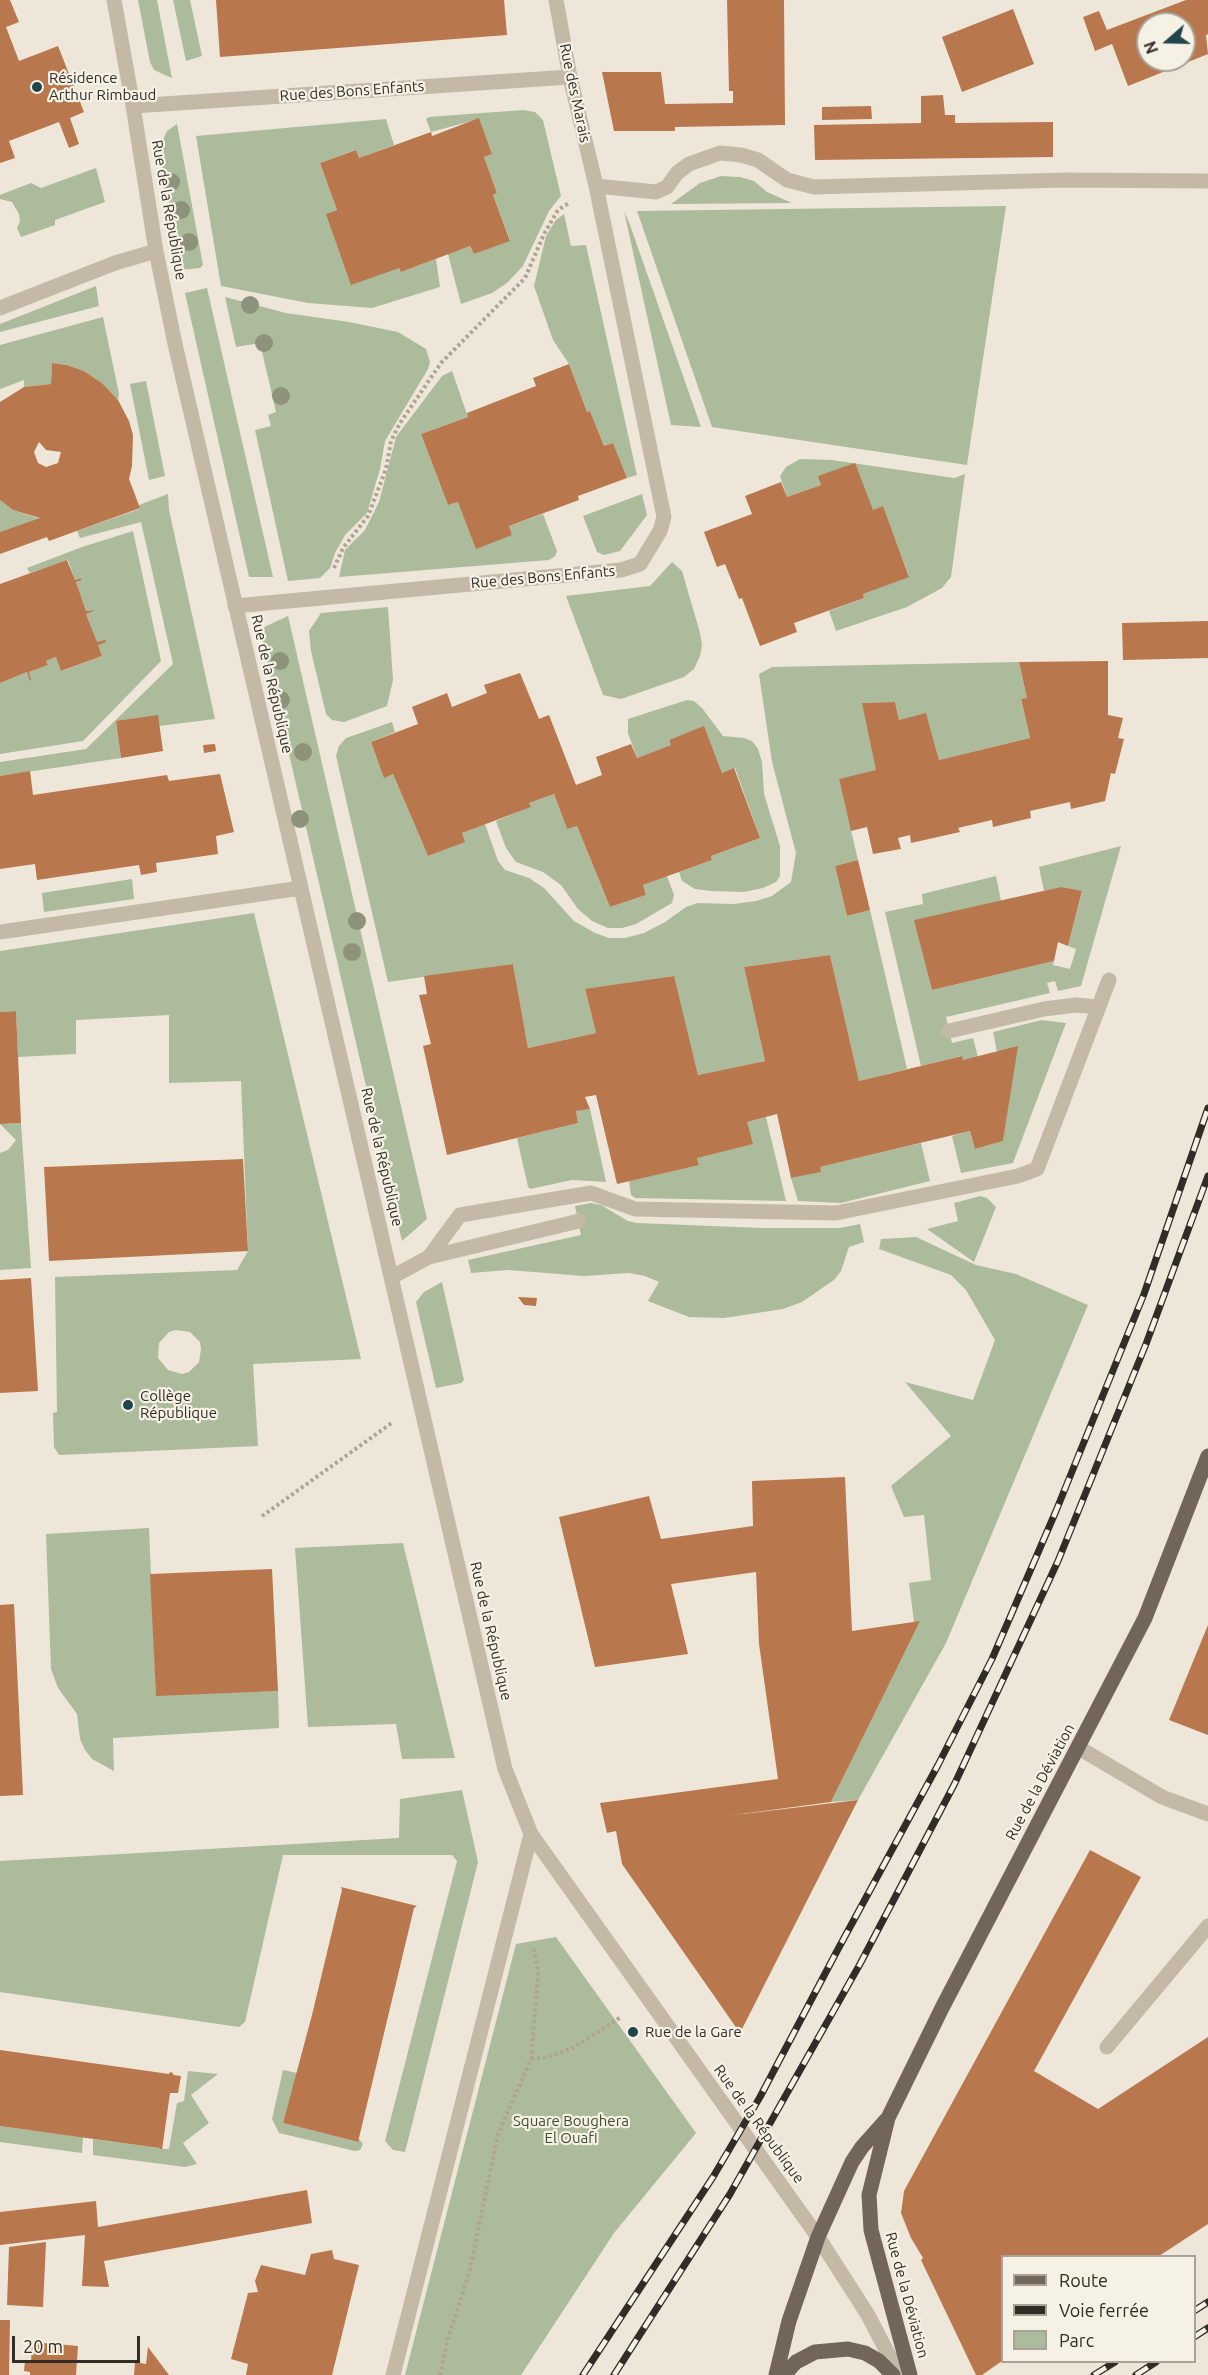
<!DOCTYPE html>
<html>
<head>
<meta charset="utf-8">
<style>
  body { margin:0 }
  #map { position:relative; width:1208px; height:2375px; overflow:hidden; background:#eee7d9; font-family:Ubuntu,sans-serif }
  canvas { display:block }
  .legend { position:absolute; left:1001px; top:2255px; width:195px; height:108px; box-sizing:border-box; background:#f6f1e5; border:2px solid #a8a299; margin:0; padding:8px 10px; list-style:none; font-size:18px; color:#322c27 }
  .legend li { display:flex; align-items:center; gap:12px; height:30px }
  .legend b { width:30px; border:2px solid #a8a299 }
  .north { position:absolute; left:1136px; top:12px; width:60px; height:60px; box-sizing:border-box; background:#f6f1e5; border:2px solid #a8a299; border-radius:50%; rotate:250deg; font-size:16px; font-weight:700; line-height:24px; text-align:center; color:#322c27 }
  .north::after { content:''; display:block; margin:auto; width:21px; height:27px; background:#21454e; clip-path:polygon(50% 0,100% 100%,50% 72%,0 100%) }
  .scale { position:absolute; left:12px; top:2336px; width:128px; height:27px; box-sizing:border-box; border:3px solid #322c27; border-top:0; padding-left:8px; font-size:18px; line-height:21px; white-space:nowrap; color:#322c27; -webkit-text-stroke:4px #f6f1e5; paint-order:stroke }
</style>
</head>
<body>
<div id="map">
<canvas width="1208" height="2375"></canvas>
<ul class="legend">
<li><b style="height:8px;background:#726559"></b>Route</li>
<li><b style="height:8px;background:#322c27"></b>Voie ferrée</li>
<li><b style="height:16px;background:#acbb9b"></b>Parc</li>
</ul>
<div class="north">N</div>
<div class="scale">20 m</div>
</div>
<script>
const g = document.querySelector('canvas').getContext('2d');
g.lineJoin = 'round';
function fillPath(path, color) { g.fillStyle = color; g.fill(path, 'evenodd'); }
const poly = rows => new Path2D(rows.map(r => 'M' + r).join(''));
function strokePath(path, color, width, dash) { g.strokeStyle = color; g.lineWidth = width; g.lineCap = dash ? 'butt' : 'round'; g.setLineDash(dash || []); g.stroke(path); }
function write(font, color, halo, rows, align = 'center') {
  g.font = font + ' Ubuntu,sans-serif'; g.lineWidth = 4.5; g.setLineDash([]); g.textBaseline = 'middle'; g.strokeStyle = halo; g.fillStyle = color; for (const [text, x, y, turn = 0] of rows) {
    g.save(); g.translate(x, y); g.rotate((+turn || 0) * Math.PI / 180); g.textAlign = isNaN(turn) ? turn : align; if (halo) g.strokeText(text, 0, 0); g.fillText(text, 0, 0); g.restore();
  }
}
fillPath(poly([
  [138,0,157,0,172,78,154,70,150,62],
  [173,0,190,0,202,56,186,61],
  [523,110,535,112,543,120,561,196,549,211,523,266,507,283,492,293,461,304,448,254,470,246,474,254,510,240,493,195,497,193,484,157,492,154,479,119,431,132,426,119,429,117],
  [386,119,394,145,359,158,355,150,320,163,337,210,326,214,399,268,401,272,436,259,440,287,372,308,308,303,221,286,196,136],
  [177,124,203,265,200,268,181,270,160,154,163,140,167,131],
  [96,168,105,202,55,220,55,225,21,237,17,228,20,221,19,214,12,202,0,199,0,195,31,183,41,188],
  [721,176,740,177,754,181,767,192,792,203,671,204,700,183],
  [1006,206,967,465,712,427,637,211],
  [624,211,630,225,701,427,671,425],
  [564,214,571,246,586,245,637,475,627,478,613,443,604,446,590,411,587,412,569,364,553,340,534,286,546,236,556,220],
  [96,286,99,306,0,332,0,324],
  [207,288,273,577,249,577,185,293],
  [225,297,286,313,349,322,398,332,426,349,430,362,428,369,385,441,380,469,367,513,345,535,335,553,330,568,320,578,288,581,255,430,271,426,268,415,276,412,260,343,236,347],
  [103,317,119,394,118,400,102,383,84,371,67,365,52,363,51,384,24,387,24,380,0,389,0,345],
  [452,371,468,417,421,434,448,505,458,502,512,535,509,526,543,514,557,551,555,556,549,560,339,577,345,550,365,530,379,502,396,437,442,376],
  [146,381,165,476,149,480,130,384],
  [800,459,832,460,954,478,965,474,951,577,942,588,907,607,836,631,829,611,864,598,863,594,909,576,883,507,873,510,821,485,787,497,780,476,786,467],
  [168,494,169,510,215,719,159,726,116,721,121,758,0,776,0,762,86,749,173,664,141,522,80,538,77,531,139,509,139,505],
  [642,494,647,515,620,551,604,555,597,552,583,516],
  [0,500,13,510,41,519,0,532],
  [133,531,161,661,83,741,0,754,0,683,27,672,30,680,29,672,48,665,46,661,56,657,62,671,102,656,86,614,93,610,86,611,76,582,82,580,82,578,75,580,68,560,30,573,27,568,82,547],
  [672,562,682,571,700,633,702,645,700,656,694,669,684,677,621,699,603,695,566,596,650,586],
  [388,607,393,680,387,706,344,722,332,720,326,714,311,651,309,631,321,613],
  [288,616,427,1219,402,1241,260,629],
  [1019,662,1027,698,1021,700,1030,738,939,760,926,714,899,720,895,702,862,703,879,772,839,779,858,860,835,866,847,916,870,910,907,1069,859,1081,830,955,744,967,765,1061,698,1075,673,976,585,990,596,1033,528,1048,513,964,388,982,336,756,339,746,346,738,392,722,395,732,371,742,384,777,393,774,428,856,464,842,462,833,485,824,498,861,505,870,529,878,544,888,574,921,595,933,609,938,625,938,644,933,665,922,686,907,698,903,734,904,756,901,772,896,791,882,796,853,772,762,759,674,772,667],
  [687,700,694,701,702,708,723,736,744,738,752,741,758,749,762,762,764,794,780,846,780,876,776,882,763,888,744,892,711,891,695,889,682,881,679,872,712,860,711,856,760,838,735,768,722,773,704,727,669,740,671,745,637,758,628,733,628,719],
  [554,794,567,829,577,826,610,907,646,895,643,885,667,876,674,895,672,903,636,924,622,928,608,928,592,921,578,909,561,885,543,872,516,862,506,848,496,821,530,807,529,803],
  [1121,846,1081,986,1058,991,1055,981,1047,983,1050,993,946,1017,952,1043,973,1038,978,1057,963,1060,961,1056,921,1066,885,912,923,904,922,894,996,876,1001,901,915,920,932,990,1054,961,1053,965,1070,969,1076,949,1068,946,1082,892,1061,887,1044,891,1039,867],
  [132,879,134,899,44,912,42,893],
  [254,913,361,1359,253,1364,258,1446,59,1455,54,1447,53,1413,57,1412,55,1277,237,1270,248,1251,241,1081,169,1083,169,1015,76,1020,76,1054,18,1057,16,1011,0,1012,0,951],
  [176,1330,190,1332,200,1342,201,1349,199,1362,189,1372,182,1374,168,1370,158,1358,159,1343,169,1332],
  [1042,1020,1066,1023,1013,1163,961,1173,952,1136,970,1131,975,1149,1003,1141,1017,1047,997,1052,993,1032],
  [590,1109,606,1182,572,1180,530,1189,528,1187,517,1138,578,1123,576,1111],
  [766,1117,786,1201,635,1198,631,1195,629,1181,699,1164,697,1158,747,1122],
  [21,1123,31,1268,0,1270,0,1153,8,1150,16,1140,0,1124],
  [921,1143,930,1181,841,1203,798,1201,791,1178,820,1172,820,1167],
  [980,1196,987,1198,996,1207,974,1262,927,1229,958,1221,954,1203],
  [591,1203,601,1205,628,1221,637,1223,762,1228,840,1228,860,1224,864,1242,849,1247,841,1271,834,1280,802,1302,783,1309,724,1318,689,1317,648,1301,659,1282,645,1276,629,1273,584,1276,508,1270,471,1273,468,1260,581,1235,575,1206],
  [916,1237,976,1265,1016,1274,1088,1305,946,1643,858,1800,831,1802,919,1622,914,1622,909,1583,931,1580,924,1515,904,1517,891,1486,951,1436,905,1382,973,1400,995,1340,966,1290,951,1275,879,1249,881,1239],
  [442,1282,464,1380,461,1383,436,1388,416,1302,424,1292],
  [149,1528,156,1695,278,1691,279,1728,113,1738,114,1771,92,1759,85,1750,80,1739,77,1714,58,1688,51,1669,46,1534],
  [403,1543,455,1758,402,1759,396,1724,308,1727,295,1548],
  [462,1790,478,1862,405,2152,393,2150,385,2141,457,1861,452,1855,283,1855,245,2022,239,2027,0,1992,0,1861,399,1838,400,1799],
  [556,1937,696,2133,614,2233,521,2375,405,2375,516,1944],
  [283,2070,297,2073,283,2123,357,2142,359,2139,363,2144,360,2150,355,2151,279,2133,272,2119],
  [188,2071,218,2074,191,2095,209,2123,183,2143,197,2164,185,2167,93,2155,93,2139,159,2148,161,2150,162,2149,169,2149,177,2103,184,2101],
  [0,2126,83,2137,82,2153,0,2142]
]), '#acbb9b');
fillPath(poly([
  [0,0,10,0,19,22,6,27,19,61,58,46,84,112,70,118,79,144,69,148,59,122,9,141,15,158,0,163],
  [216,0,504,0,507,35,220,57],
  [727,0,784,0,785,125,675,127,675,131,614,131,602,72,661,72,665,104,733,103,733,91,729,91],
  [1186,0,1208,0,1208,34,1206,35,1208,54,1128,86,1112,44,1095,51,1083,17,1099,11,1107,30],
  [1148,24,1184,24,1184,60,1148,60],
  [1013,9,1034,64,962,92,942,37],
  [943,95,945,115,955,115,955,123,1053,122,1053,157,815,160,814,125,921,123,921,96],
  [871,106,872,119,822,120,822,107],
  [479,118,492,154,484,157,497,193,493,195,510,241,474,254,470,246,401,272,399,268,351,285,326,214,337,210,320,163,356,150,359,158,431,132,432,136],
  [52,363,67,365,84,371,102,383,118,400,129,421,133,435,132,466,129,479,140,508,49,541,47,537,0,554,0,532,40,518,13,510,0,500,0,402,24,387,51,384],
  [39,442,46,450,61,452,58,463,46,467,38,463,34,452],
  [569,364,587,412,590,411,604,446,613,443,627,478,578,496,579,500,509,526,512,535,476,549,458,502,448,505,421,434,468,417,467,413,536,386,533,378],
  [855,463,873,510,883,506,909,577,863,594,864,598,794,623,797,632,760,646,742,598,739,599,725,564,717,567,704,532,752,514,745,496,781,482,787,497,821,485,818,476],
  [67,560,75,580,81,578,82,580,76,582,86,611,95,610,86,614,97,642,105,640,106,642,98,645,102,656,61,671,56,657,46,661,48,665,29,672,31,680,30,681,27,672,0,683,0,584],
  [1208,621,1208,658,1123,660,1122,623],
  [1108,661,1108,715,1123,718,1118,738,1124,739,1115,774,1111,773,1105,801,1071,809,1070,802,1030,811,1031,818,993,827,992,820,958,828,960,832,911,843,910,835,898,838,901,849,873,854,867,827,851,831,839,779,876,770,862,703,895,702,899,720,926,713,939,760,1030,738,1021,699,1027,698,1019,662],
  [520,673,539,719,549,715,576,785,602,775,596,757,631,744,637,758,671,745,669,740,704,726,722,773,734,768,760,838,711,856,712,860,643,885,646,895,610,907,577,826,567,829,554,794,529,803,531,807,462,833,465,842,428,856,393,774,384,778,371,742,418,724,412,707,447,693,452,707,487,693,484,685],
  [158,715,163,751,121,758,116,721],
  [215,744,216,751,204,753,203,745],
  [30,771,33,795,167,775,169,781,220,774,234,832,216,836,218,854,156,863,157,872,141,875,139,865,37,880,35,864,0,869,0,776],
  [858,860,870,910,847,916,835,866],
  [1061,887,1082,891,1068,946,1058,942,1054,961,932,990,914,920],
  [830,955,859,1081,962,1056,963,1060,1018,1046,1003,1141,975,1149,970,1131,820,1167,821,1172,791,1178,777,1114,747,1122,753,1144,697,1158,699,1165,617,1184,596,1095,585,1097,590,1109,576,1111,578,1123,447,1155,423,1046,431,1044,419,995,427,994,424,976,513,964,528,1048,596,1033,585,989,674,976,698,1075,765,1061,744,967],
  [16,1011,21,1123,0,1124,0,1012],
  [243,1159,248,1251,49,1261,44,1167],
  [31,1278,38,1391,0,1393,0,1280],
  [518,1297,537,1298,536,1306,524,1305],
  [845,1477,852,1631,920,1621,831,1802,726,1816,858,1800,740,2033,622,1864,616,1831,607,1833,600,1803,778,1779,759,1644,756,1572,671,1584,688,1654,595,1667,559,1517,649,1496,661,1539,753,1526,752,1481],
  [272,1569,278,1691,156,1696,150,1574],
  [14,1604,23,1795,0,1796,0,1605],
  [1208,1625,1208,1735,1169,1720],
  [1090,1850,1141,1877,1034,2071,1098,2109,1208,2037,1208,2224,1159,2256,1002,2256,1002,2361,982,2375,976,2375,921,2260,923,2258,911,2238,901,2213,904,2191],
  [341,1887,417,1906,414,1908,358,2142,283,2123,312,2015,342,1890],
  [0,2050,169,2074,170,2072,173,2073,173,2075,181,2076,178,2093,170,2093,162,2150,159,2148,0,2126],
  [307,2190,312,2223,104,2261,109,2287,82,2286,85,2235,0,2245,0,2212,96,2201,98,2227],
  [46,2242,43,2307,7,2305,9,2247],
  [332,2250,334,2259,359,2265,332,2375,246,2375,248,2364,231,2359,248,2293,258,2292,255,2281,261,2265,305,2275,311,2254],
  [0,2320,10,2320,9,2375,0,2375],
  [32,2342,78,2346,76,2375,30,2375,30,2372,24,2371,25,2361,31,2362],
  [148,2347,169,2375,134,2375,135,2362,146,2364]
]), '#b8774d');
strokePath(poly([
  [334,568,343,548,368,516,386,469,391,441,400,423,441,363,525,278,544,234,558,210,569,203],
  [262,1516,393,1422],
  [531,2059,547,2057,571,2049,621,2017],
  [440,2375,448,2338,469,2274,498,2134,531,2059,538,1974,534,1949]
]), '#b0a391', 4, [3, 3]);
strokePath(poly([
  [114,0,133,106,156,251,175,344,505,1769,531,1834,818,2237,868,2315,899,2375],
  [133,106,570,77],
  [596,186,656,192,667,187,677,173,689,164,720,153,741,155,758,160,787,180,814,187,1064,180,1208,181],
  [0,308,115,263,156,251],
  [235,606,621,570,640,564,660,531,664,517,596,186,570,77,556,0],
  [0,932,301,888],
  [949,1031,1044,1009,1076,1005,1098,1007],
  [429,1257,579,1221],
  [392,1277,429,1257,460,1215,591,1193,635,1209,836,1213,1018,1176,1037,1169,1109,980],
  [1079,1748,1162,1797,1208,1814],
  [1107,2047,1208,1926],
  [393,2375,531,1834]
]), '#c4b9a7', 15);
strokePath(poly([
  [776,2375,789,2321,818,2237,852,2162,862,2147,886,2120],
  [784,2375,796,2362,815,2352,848,2349,865,2353,879,2361,893,2375],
  [910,2375,871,2230,869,2195,888,2118,942,2008,1145,1618,1208,1456]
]), '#726559', 15);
const rail = poly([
  [1194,2311,1208,2302],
  [1194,2337,1208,2328],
  [583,2375,713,2177,760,2097,837,1951,938,1765,992,1659,1056,1511,1144,1294,1208,1108],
  [614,2375,730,2194,860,1964,955,1783,1058,1561,1146,1344,1208,1176],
  [1094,2375,1115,2362],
  [1136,2375,1156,2362]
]);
strokePath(rail, '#322c27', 7);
strokePath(rail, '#f6f1e5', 4.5, [14]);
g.fillStyle = '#8d927a';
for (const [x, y] of [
  [171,182],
  [181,210],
  [189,242],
  [250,305],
  [264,343],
  [281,396],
  [280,661],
  [281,700],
  [303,752],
  [300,819],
  [357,921],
  [352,952]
]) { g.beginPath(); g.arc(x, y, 9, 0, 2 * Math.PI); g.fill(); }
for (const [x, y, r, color] of [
  [37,87,6,"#21454e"],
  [128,1405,6,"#21454e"],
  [633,2032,6,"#21454e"]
]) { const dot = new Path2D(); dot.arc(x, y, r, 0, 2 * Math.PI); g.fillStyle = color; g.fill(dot); strokePath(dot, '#f6f1e5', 2); }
write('15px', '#322c27', '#f6f1e5', [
  ["Résidence",49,78],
  ["Arthur Rimbaud",49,95],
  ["Collège",140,1396],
  ["République",140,1413],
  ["Rue de la Gare",645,2032]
], 'left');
write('15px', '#322c27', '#f6f1e5', [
  ["Rue des Bons Enfants",352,91,-4],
  ["Rue des Marais",575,93,78],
  ["Rue de la République",169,210,80],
  ["Rue des Bons Enfants",543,577,-5],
  ["Rue de la République",272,684,77],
  ["Rue de la République",382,1157,77],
  ["Rue de la République",491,1631,77],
  ["Rue de la Déviation",1040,1782,-62],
  ["Rue de la République",759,2124,54],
  ["Rue de la Déviation",907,2295,75]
]);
write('15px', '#3d4d2d', '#f6f1e5', [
  ["Square Boughera",571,2121],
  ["El Ouafi",571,2138]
]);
</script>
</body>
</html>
